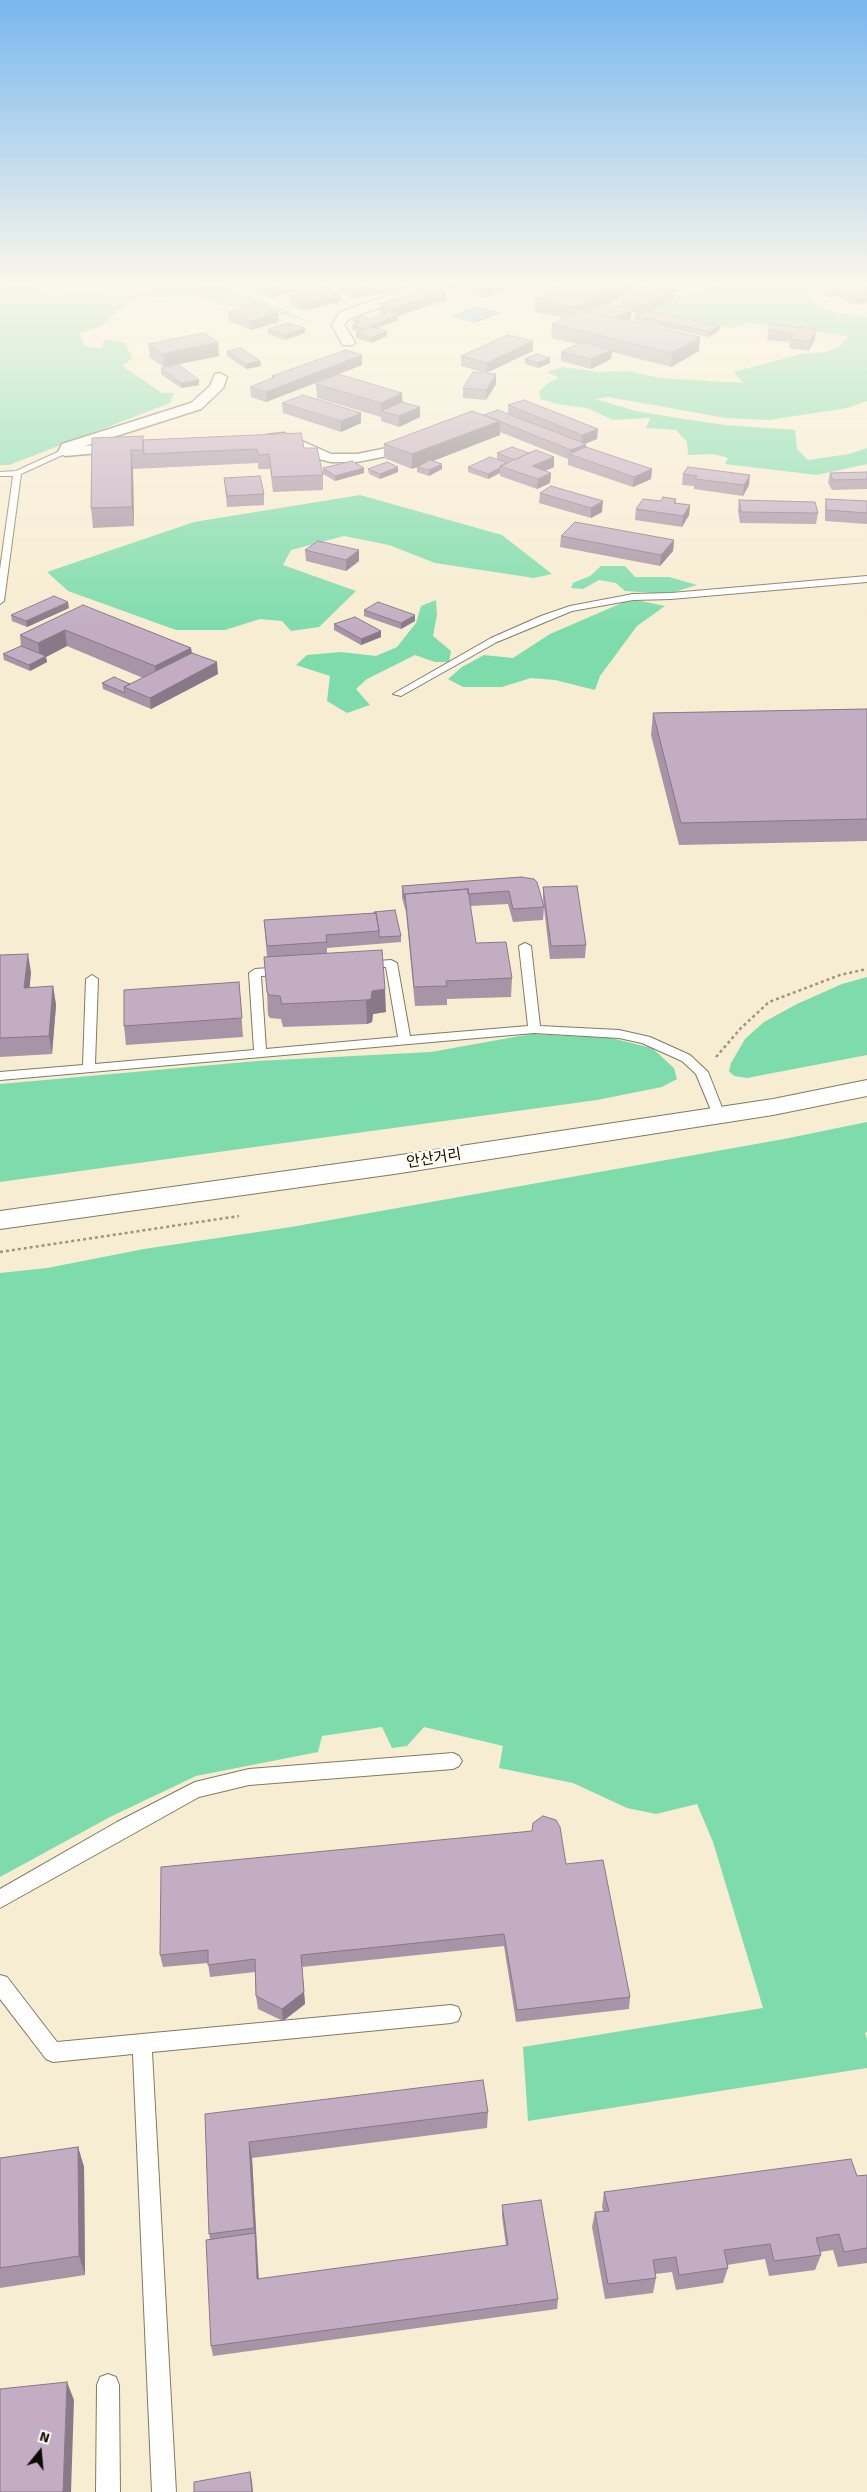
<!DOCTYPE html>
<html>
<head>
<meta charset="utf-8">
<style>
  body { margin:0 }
  #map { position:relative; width:867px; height:2492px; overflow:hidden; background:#f7edd2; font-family:Signika,sans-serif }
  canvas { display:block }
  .north { position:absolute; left:15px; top:2427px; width:50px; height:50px; -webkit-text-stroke:4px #fffbf0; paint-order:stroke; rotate:17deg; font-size:14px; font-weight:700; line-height:20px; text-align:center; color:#0e0b04 }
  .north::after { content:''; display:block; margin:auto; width:18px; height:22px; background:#0e0b04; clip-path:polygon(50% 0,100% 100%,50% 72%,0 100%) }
</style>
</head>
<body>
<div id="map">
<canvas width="867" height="2492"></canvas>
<div class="north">N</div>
</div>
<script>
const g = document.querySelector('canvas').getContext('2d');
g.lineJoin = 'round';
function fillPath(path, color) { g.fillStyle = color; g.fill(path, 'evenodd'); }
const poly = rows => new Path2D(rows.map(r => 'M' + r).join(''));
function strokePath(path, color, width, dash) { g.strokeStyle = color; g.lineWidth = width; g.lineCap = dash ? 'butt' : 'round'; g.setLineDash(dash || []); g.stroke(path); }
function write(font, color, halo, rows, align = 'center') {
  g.font = font + ' Signika,"Noto Sans KR",sans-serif'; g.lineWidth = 5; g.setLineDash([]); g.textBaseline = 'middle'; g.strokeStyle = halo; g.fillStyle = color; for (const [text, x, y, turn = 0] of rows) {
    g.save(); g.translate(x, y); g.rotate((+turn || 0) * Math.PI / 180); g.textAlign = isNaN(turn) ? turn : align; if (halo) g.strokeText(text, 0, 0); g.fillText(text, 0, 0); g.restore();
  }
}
fillPath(poly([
  [154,282,182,282,228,288,281,308,311,323,270,311,220,304,188,294,140,298,127,303,101,326,80,333,84,346,102,349,104,339,126,343,132,359,122,366,162,393,174,393,170,403,9,465,0,465,0,284,32,287,49,295,87,292,124,295,150,291,156,283],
  [719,282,867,282,867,292,824,282,808,285,808,294,815,303,834,313,867,317,867,401,847,408,769,420,726,418,608,397,595,399,636,411,690,420,726,425,795,430,797,449,808,460,849,454,867,448,867,464,817,475,725,464,728,458,714,454,688,455,687,442,676,430,646,428,650,418,613,420,587,408,557,404,541,399,539,392,548,383,559,378,547,372,563,367,599,372,628,371,660,378,744,383,733,372,801,354,827,352,841,345,848,336,747,323,729,328,649,313,677,296,706,290],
  [360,495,502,535,552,574,534,578,435,563,389,545,344,536,291,550,283,565,356,591,319,627,291,631,282,621,260,619,225,630,176,630,68,591,47,572,194,522],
  [601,566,625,566,635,577,669,577,697,585,668,594,625,591,616,583,599,580,583,589,571,588,573,583,590,576],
  [631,599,665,606,637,626,600,676,595,690,555,680,531,678,502,687,463,687,448,679,462,667,484,655,513,658,550,634],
  [436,600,437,615,433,636,451,651,449,662,435,662,415,655,367,679,356,689,370,705,347,713,327,701,330,676,296,665,307,655,341,652,376,656,397,647,416,623,421,606],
  [867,977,867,1055,747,1078,734,1076,729,1071,731,1063,745,1039,764,1022,797,1004,842,984],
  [531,1034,611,1038,652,1048,674,1068,677,1079,662,1087,597,1100,0,1182,0,1084,257,1061,431,1052],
  [867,1122,867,2032,865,2033,867,2039,867,2068,528,2121,523,2047,763,2008,713,1842,697,1804,656,1814,627,1808,573,1783,499,1768,503,1746,424,1727,407,1746,392,1748,382,1727,322,1736,318,1752,196,1776,110,1817,0,1877,0,1273,47,1268,144,1249,291,1227,784,1139]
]), '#7edcac');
const water = poly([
  [477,307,499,313,475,322,452,316,477,307]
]);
fillPath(water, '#72bcfa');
strokePath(water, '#5487b0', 1);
const service = poly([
  [62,450,69,452,21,474,4,601,0,604,0,569,13,476,0,476,0,472,16,471,62,450],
  [867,576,867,582,671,599,633,600,572,611,497,642,401,696,393,694,491,638,541,616,570,606,633,594,671,593,867,576],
  [525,943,531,946,540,1026,619,1030,650,1037,690,1055,708,1072,725,1115,724,1118,719,1119,713,1115,696,1074,682,1061,642,1043,619,1038,534,1033,0,1080,0,1072,83,1065,86,979,92,975,98,979,95,1064,254,1050,249,973,255,969,283,967,289,971,283,975,261,976,266,1049,398,1037,386,967,361,967,359,965,365,962,391,960,397,963,410,1036,528,1026,519,946,525,943],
  [453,1753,459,1756,462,1761,459,1766,453,1769,249,1785,199,1797,0,1908,0,1889,117,1822,195,1782,249,1769,453,1753],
  [0,1975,7,1977,57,2042,451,2005,458,2007,461,2014,458,2021,451,2023,152,2052,176,2492,152,2492,133,2054,53,2062,46,2059,0,1999,0,1975],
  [108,2374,116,2377,119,2385,120,2492,96,2492,97,2385,100,2377,108,2374]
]);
const minor = poly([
  [416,282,430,282,410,297,350,318,344,325,355,342,353,345,343,345,332,325,340,312,402,291,416,282],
  [220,373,227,377,223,388,201,409,85,446,127,443,134,447,132,450,65,456,58,452,62,444,191,403,210,386,215,374,220,373],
  [284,433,331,454,357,454,387,448,394,452,392,455,357,462,331,462,311,457,299,448,282,442,271,442,264,438,266,435,284,433]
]);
const primary = poly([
  [867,1080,867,1096,773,1115,394,1174,0,1229,0,1211,394,1156,773,1099,867,1080]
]);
strokePath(service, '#837a62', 2);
strokePath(minor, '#837a62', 3);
strokePath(primary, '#837a62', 2);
strokePath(poly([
  [716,1057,741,1028,769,1002,840,975,867,969],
  [0,1252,239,1216]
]), '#9c9582', 2.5, [3, 3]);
fillPath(service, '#fff');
fillPath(minor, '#fff');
fillPath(primary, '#fff');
fillPath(poly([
  [254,282,310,282,310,288,270,298,255,291],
  [438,282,527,282,485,298,467,293,467,285,450,290,438,286],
  [551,282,631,282,631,292,608,304,620,307,621,300,654,283,655,282,696,282,675,293,675,297,650,311,719,331,709,337,635,321,635,316,639,314,631,312,631,319,628,321,699,351,671,367,612,352,611,359,591,369,561,361,561,352,577,344,551,338,552,324,564,318,534,312,535,298,563,284],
  [815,282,862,282,852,305,837,296,830,297,815,288],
  [339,283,403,289,351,299,340,292],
  [446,291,446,300,398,316,398,320,377,328,387,336,371,343,356,338,356,333,358,332,352,330,352,326,354,325,353,320,371,319,382,314,380,313,380,304],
  [340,293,341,302,303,311,289,304,289,295],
  [228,312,279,322,251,330,229,321],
  [771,324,815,339,809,351,789,348,790,342,767,340,768,330],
  [268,329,305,333,285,340,268,334],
  [148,344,219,356,164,367,150,358],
  [227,351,260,361,261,366,246,369,227,356],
  [533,351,486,373,461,366,461,356],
  [362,355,362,365,266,402,251,397,250,387,272,378,272,376],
  [525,359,550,363,538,368,525,364],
  [161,368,199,385,181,388,161,374],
  [496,374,496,384,486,400,463,398,463,388],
  [316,384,402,393,402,402,420,417,399,427,381,421,381,417,317,398],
  [282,403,361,413,361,423,341,432,283,413],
  [508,405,597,439,585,444,586,447,652,469,651,479,633,487,568,465,568,459,500,432,500,435,433,461,442,469,429,476,417,472,417,467,412,469,384,458,384,444,484,415,508,414],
  [92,438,143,440,304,448,323,475,323,490,273,492,270,469,258,469,258,463,133,469,134,526,93,528,91,508],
  [497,453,554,467,545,471,551,473,550,483,537,489,500,476,500,473,488,479,468,472,468,467,497,459],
  [398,467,398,472,380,479,369,474,368,469],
  [688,467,749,485,743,496,694,489,694,486,682,485,683,474],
  [323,468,364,468,364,473,335,481,323,474],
  [867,472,867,489,832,490,828,483,830,473],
  [224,478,264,494,264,505,227,507],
  [551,486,602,512,591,518,539,503,540,493],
  [676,499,676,503,690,505,689,515,682,527,635,520,636,509,661,501],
  [826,499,867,501,867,524,825,521,825,510],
  [739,500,818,513,816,524,740,523,738,511],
  [561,536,674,540,673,551,660,566,560,547],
  [305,550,359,550,359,561,346,571,306,561],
  [83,605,191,648,192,653,218,674,151,709,103,689,102,683,130,684,143,678,67,646,46,657,47,662,30,671,4,660,3,654,21,646,20,635],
  [69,608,27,627,12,621,11,615],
  [364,610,415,621,401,629,364,616],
  [334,624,381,631,381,637,361,645,334,630],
  [867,709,867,841,679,845,651,735,653,713],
  [521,877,544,907,543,920,513,922,508,904,470,906,476,943,512,978,511,997,447,999,447,1005,415,1006,406,912,402,898,402,886],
  [543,887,586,945,585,958,550,959,543,899],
  [374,913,401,936,401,942,327,948,327,953,386,1012,373,1014,372,1022,367,1024,283,1027,281,1019,270,1018,268,1015,267,992,267,957,264,920],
  [0,955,31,972,29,988,53,986,56,1005,52,1054,0,1057],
  [239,982,243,1037,126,1045,124,1026],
  [566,1864,630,1997,629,2009,516,2022,504,1946,302,1967,305,2004,283,2021,258,2009,256,1996,255,1972,210,1977,208,1963,163,1967,160,1955],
  [488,2112,487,2128,252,2158,259,2279,506,2246,502,2216,502,2205,558,2299,557,2309,213,2356,211,2346,210,2239,209,2234,205,2114],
  [78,2147,84,2167,85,2275,0,2288,0,2158],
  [867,2175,867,2263,838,2267,833,2250,820,2252,821,2255,815,2270,769,2276,765,2259,727,2265,728,2268,723,2283,676,2290,672,2272,655,2274,656,2278,653,2293,605,2299,592,2227,595,2212,603,2211,602,2207,604,2192]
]), '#a795a7');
fillPath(poly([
  [297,282,310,282,310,288,270,298,269,289],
  [394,282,403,282,403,289,351,299,351,290],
  [450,282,476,282,450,290],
  [504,282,527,282,485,298,485,289],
  [627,282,631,282,631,292,576,321,576,307],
  [680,282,696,282,675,293,675,297,644,315,644,305,670,287],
  [865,283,863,293,858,284],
  [838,287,837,296,830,297,831,288],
  [446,291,446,300,398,316,398,320,363,334,363,329,392,317,392,308],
  [340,293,341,302,303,311,303,302],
  [867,294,867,303,852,305,853,296],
  [632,310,631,319,610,329,611,320],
  [278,312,279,322,251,330,251,321],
  [720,326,719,331,709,337,709,332],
  [305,328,305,333,285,340,285,335],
  [816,329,815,339,809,351,810,341],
  [387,331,387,336,371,343,371,338],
  [700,337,699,351,671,367,672,353],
  [533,341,533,351,486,373,487,363],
  [218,342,219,356,164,367,163,354],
  [612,350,611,359,591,369,591,359],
  [362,355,362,365,266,402,266,392],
  [550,358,550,363,538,368,538,363],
  [260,361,261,366,246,369,246,364],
  [496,374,496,384,486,400,486,390],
  [199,380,199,385,181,388,181,383],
  [402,393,403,408,381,411,381,417,381,403],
  [420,407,420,417,399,427,399,416],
  [361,413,361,423,341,432,341,421],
  [500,421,500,435,412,469,412,454],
  [598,429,597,439,581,445,582,435],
  [586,444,585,455,571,455,571,450],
  [131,450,133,469,134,526,132,507],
  [554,457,554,467,531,477,532,466],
  [442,464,442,469,429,476,429,470],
  [398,467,398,472,380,479,380,474],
  [364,468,364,473,335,481,335,476],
  [500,468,500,473,488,479,488,474],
  [652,469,651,479,633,487,634,477],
  [551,473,550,483,537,489,538,479],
  [750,475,749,485,743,496,744,485],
  [603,501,602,512,591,518,591,508],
  [690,505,689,515,682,527,683,516],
  [674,540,673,551,660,566,661,555],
  [359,550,359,561,346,571,346,560],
  [68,602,69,608,27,627,26,621],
  [415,615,415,621,401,629,401,623],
  [65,630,67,646,46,657,47,662,30,671,29,665,40,659,38,643],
  [381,631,381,637,361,645,361,639],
  [191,648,193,664,156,683,155,666],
  [217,662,218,674,151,709,150,698],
  [28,954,31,972,28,1006,24,988],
  [53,986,56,1005,52,1054,49,1036],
  [385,989,386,1012,373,1014,372,1022,367,1024,366,1000,372,991],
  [302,1967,305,2004,283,2021,282,2009],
  [249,2142,252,2158,259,2289,257,2279],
  [78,2147,84,2167,85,2275,79,2256],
  [67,2382,74,2400,71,2492,63,2492],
  [250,2472,252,2481,253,2492,252,2492]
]), '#887988');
const building = poly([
  [254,282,297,282,269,289,254,282],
  [348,282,394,282,351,290,339,283,348,282],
  [474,282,504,282,485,289,467,284,474,282],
  [568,282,627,282,576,307,535,298,568,282],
  [654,282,680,282,670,287,675,288,644,305,621,300,652,283,669,286,654,282],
  [821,282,862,282,865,283,858,284,867,290,867,294,853,296,838,287,831,288,821,282],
  [326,286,340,293,303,302,289,295,326,286],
  [434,287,446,291,392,308,380,304,434,287],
  [605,303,632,310,615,318,588,312,605,303],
  [256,304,278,312,251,321,228,312,256,304],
  [581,310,700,337,672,353,552,324,581,310],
  [646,310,720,326,709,332,635,316,646,310],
  [387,312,398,315,363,329,352,326,361,322,353,320,363,316,371,319,387,312],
  [288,323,305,328,285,335,268,329,288,323],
  [771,324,816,329,810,341,790,339,793,333,768,330,771,324],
  [372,327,387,331,371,338,356,333,372,327],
  [204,333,218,342,163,354,148,344,204,333],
  [508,335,533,341,487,363,461,356,508,335],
  [582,342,612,350,591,359,561,352,582,342],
  [241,348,260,361,246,364,227,351,241,348],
  [346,350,362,355,266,392,250,387,275,377,272,376,346,350],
  [537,354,550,358,538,363,525,359,537,354],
  [179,365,199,380,181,383,161,368,179,365],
  [473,372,496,374,486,390,463,388,473,372],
  [338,374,402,393,381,403,316,384,338,374],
  [303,395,361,413,341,421,282,403,303,395],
  [524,400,598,429,582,435,508,405,524,400],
  [402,402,420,407,399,416,381,411,402,402],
  [498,410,586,444,571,450,484,415,498,410],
  [472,411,500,421,412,454,384,444,472,411],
  [301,433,304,448,317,448,323,475,272,477,269,454,258,455,257,449,144,454,143,440,301,433],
  [143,436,143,450,131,450,132,507,91,508,92,438,143,436],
  [512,447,529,453,515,460,497,453,512,447],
  [586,447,652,469,634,477,569,454,586,447],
  [536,450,554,457,532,466,551,473,538,479,500,466,536,450],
  [490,457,508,463,500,466,500,468,488,474,468,467,490,457],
  [430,460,442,464,429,470,417,467,430,460],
  [352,461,364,468,335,476,323,468,352,461],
  [387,462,398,467,380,474,368,469,387,462],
  [688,467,750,475,744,485,695,479,697,476,683,474,688,467],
  [867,472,867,479,833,480,830,473,867,472],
  [260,476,264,494,227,496,224,478,260,476],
  [551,486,603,501,591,508,540,493,551,486],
  [663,497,676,499,674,503,690,505,683,516,636,509,643,499,661,501,663,497],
  [826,499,867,501,867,513,826,510,826,499],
  [739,500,815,502,818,513,741,512,739,500],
  [575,522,674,540,661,555,561,536,575,522],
  [318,541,359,550,346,560,305,550,318,541],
  [54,596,68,602,26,621,11,615,54,596],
  [378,602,415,615,401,623,364,610,378,602],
  [83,605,191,648,155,666,65,630,38,643,20,635,83,605],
  [355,617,381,631,361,639,334,624,355,617],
  [21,646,46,656,29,665,3,654,21,646],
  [192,653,217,662,150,698,124,687,192,653],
  [114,677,130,684,124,687,125,693,102,683,114,677],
  [867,709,867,819,681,823,653,713,867,709],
  [521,877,534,879,537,882,544,907,513,909,509,891,468,894,468,889,405,894,405,899,402,886,521,877],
  [577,886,586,945,551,946,543,887,577,886],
  [468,889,476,943,506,942,512,978,446,981,447,986,414,987,405,894,468,889],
  [395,910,401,936,379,937,379,931,376,913,374,913,374,912,395,910],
  [376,913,379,931,326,935,327,942,267,946,264,920,376,913],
  [382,950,385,989,372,991,371,999,366,1000,282,1004,280,996,269,995,267,992,264,957,382,950],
  [28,954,24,988,53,986,49,1036,0,1038,0,955,28,954],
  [239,982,242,1018,124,1026,124,990,239,982],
  [543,1816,556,1820,560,1827,566,1864,603,1860,630,1997,517,2010,504,1934,301,1955,304,1992,282,2009,256,1996,255,1959,208,1965,208,1950,160,1955,161,1867,532,1831,533,1823,543,1816],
  [483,2080,488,2112,249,2142,254,2228,209,2234,205,2114,483,2080],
  [78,2147,79,2256,0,2268,0,2158,78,2147],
  [851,2159,857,2176,867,2175,867,2248,844,2252,839,2234,816,2238,821,2255,774,2261,770,2244,724,2250,728,2268,679,2275,676,2257,653,2260,656,2278,608,2284,595,2212,609,2211,604,2192,851,2159],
  [541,2200,558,2299,211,2346,206,2240,255,2233,257,2279,508,2245,502,2205,541,2200],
  [67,2382,63,2492,0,2492,0,2389,67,2382],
  [250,2472,252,2492,194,2492,194,2482,250,2472]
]);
fillPath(building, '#c2adc2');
strokePath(building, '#887988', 1);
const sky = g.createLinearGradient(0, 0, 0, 630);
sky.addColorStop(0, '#79b7ef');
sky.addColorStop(0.45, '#fbf7eb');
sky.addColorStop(1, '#fbf7eb00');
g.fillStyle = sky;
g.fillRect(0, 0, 867, 630);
write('15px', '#0e0b04', '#fffbf0', [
  ["안산거리",434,1159,-9]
]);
</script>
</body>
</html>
